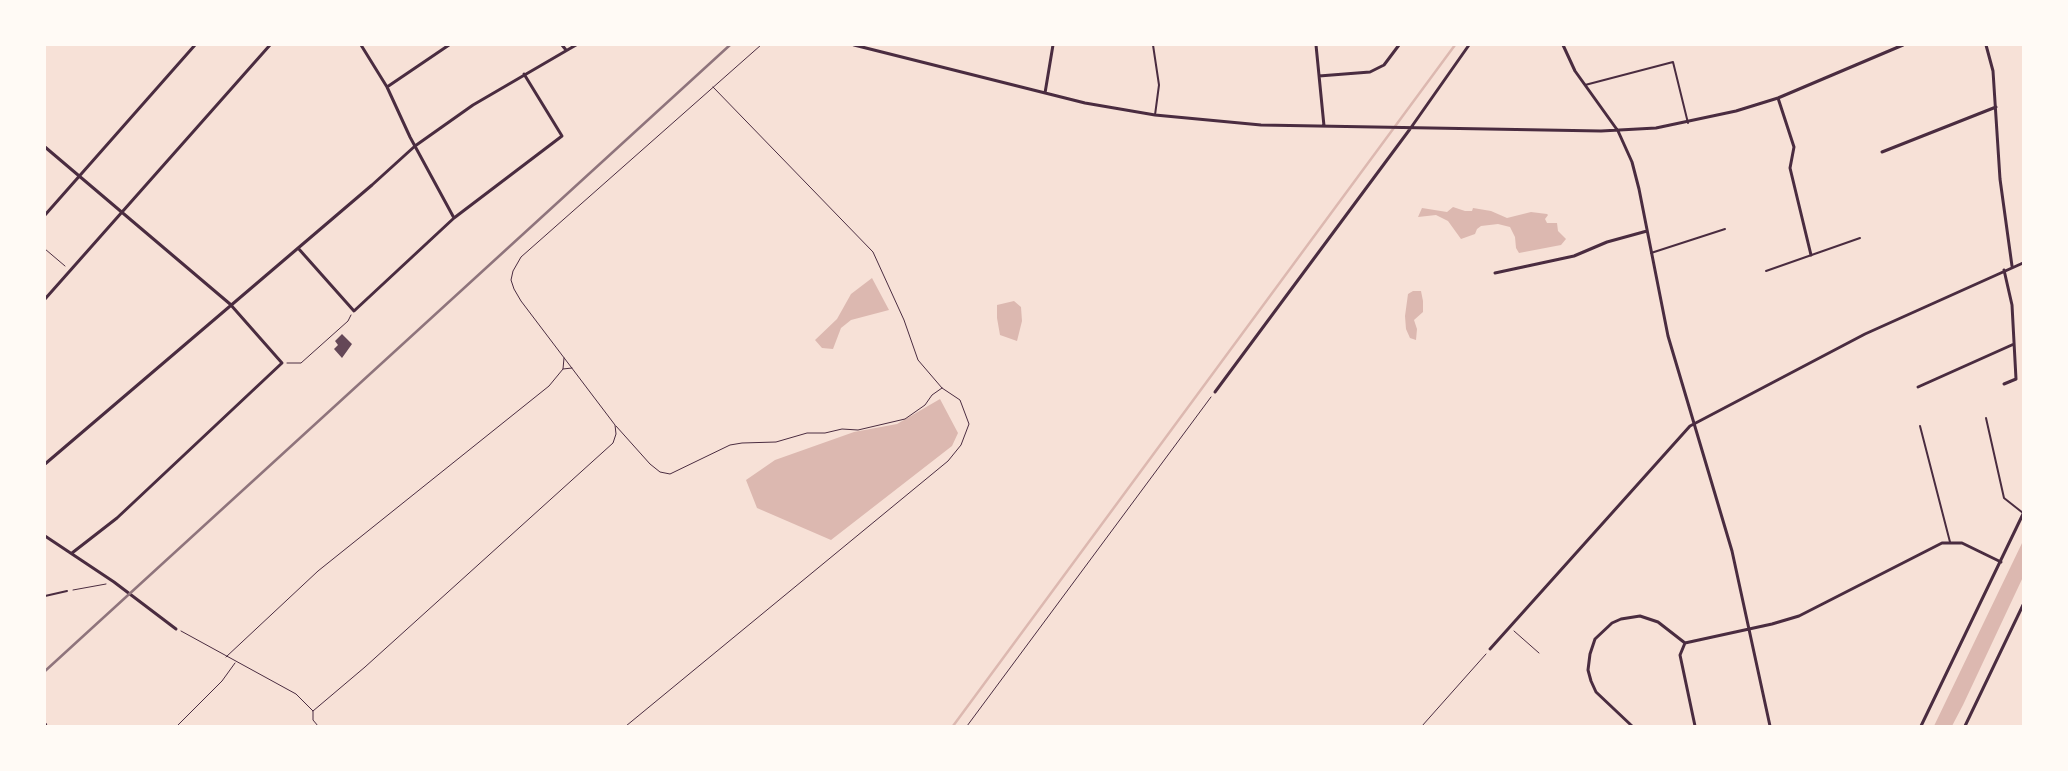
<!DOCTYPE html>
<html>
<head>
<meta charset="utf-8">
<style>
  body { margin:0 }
  #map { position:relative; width:2068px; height:771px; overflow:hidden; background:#f7e1d7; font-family:Jost,sans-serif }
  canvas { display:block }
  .frame { position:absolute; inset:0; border:46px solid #fffaf5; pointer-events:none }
</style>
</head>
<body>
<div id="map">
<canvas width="2068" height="771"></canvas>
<div class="frame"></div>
</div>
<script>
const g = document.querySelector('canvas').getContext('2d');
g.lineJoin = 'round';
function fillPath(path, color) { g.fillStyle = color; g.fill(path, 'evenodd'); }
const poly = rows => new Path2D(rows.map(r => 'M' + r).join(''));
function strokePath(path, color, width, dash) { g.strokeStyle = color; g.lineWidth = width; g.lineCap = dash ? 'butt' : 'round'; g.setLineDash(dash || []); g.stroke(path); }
fillPath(poly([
  [1453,207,1465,211,1472,211,1473,208,1491,211,1507,218,1531,212,1547,214,1548,215,1545,219,1547,223,1557,223,1558,231,1566,239,1561,245,1519,253,1516,248,1515,237,1510,227,1498,224,1481,226,1477,229,1475,234,1461,239,1448,221,1436,215,1418,217,1422,208,1447,212],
  [872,278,889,310,851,320,841,328,833,349,822,348,815,340,837,319,851,294],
  [1413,291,1421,291,1423,301,1423,312,1414,320,1417,329,1416,340,1410,338,1406,329,1405,316,1408,294],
  [1014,301,1021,307,1022,321,1017,341,1000,335,997,318,997,305],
  [940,399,958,433,952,446,831,540,757,508,746,480,775,460,854,432,897,424],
  [2023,541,2023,577,1963,705,1952,726,1934,726]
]), '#dcb8b0');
strokePath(poly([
  [953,726,1455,45]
]), '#dcb8b0', 2.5);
fillPath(poly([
  [342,334,352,344,342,358,334,349,338,345,335,341]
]), '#644757');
strokePath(poly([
  [45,249,65,266],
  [287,363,301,363,348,321,351,315],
  [563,369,572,368],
  [616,426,650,464,660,472,670,474,730,445,742,443,776,442,807,433,825,433,842,429,858,430,905,419,925,405,932,395,942,388],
  [73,590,106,584],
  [181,631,296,694,313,711,313,720,318,726],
  [1514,631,1539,653],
  [226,657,318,571,549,386,563,369,564,358],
  [313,711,365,667,613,443,616,434,615,425,521,301,514,289,511,280,513,271,521,257,761,45],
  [177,726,222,681,235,663],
  [626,726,948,461,961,445,969,424,960,400,942,388,918,360,904,320,873,252,713,87],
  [967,726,1211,397],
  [1422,726,1486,654]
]), '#4a2c40', 1);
strokePath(poly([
  [1153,45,1159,85,1155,115],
  [1585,85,1673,62,1688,123],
  [1651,253,1725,229],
  [1766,271,1860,238],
  [1986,418,2004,498,2023,513],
  [1920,426,1950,542],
  [45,596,67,591]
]), '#4a2c40', 2);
strokePath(poly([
  [562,45,566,50],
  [854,45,1085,103,1155,115,1261,125,1601,131,1656,128,1736,111,1778,98,1903,45],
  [1316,45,1324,126],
  [1563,45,1575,71,1618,131,1632,162,1639,189,1668,336,1732,551,1770,726],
  [1986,45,1993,71,2000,179,2012,266],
  [1319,76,1370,72,1384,65,1399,45],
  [387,87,449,45],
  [1045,93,1053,45],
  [1778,98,1794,147,1790,168,1811,255],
  [45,147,230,304,282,363,117,518,72,553],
  [1882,152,1996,107],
  [45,215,195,45],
  [454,218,562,136,524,74],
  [298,248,354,311,454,218,410,137,387,87,361,45],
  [2004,270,2012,305,2016,379,2004,384],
  [1495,273,1574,256,1607,242,1647,231],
  [45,299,270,45],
  [1918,387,2014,344],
  [1215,392,1410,129,1469,45],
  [45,464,372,185,415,146,473,105,576,45],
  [45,536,114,582,176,629],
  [1490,649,1690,426,1865,334,2023,263],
  [1632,726,1596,692,1591,681,1588,670,1590,654,1595,639,1612,623,1621,619,1640,616,1658,622,1685,643],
  [1695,726,1680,655,1685,643,1772,624,1799,616,1942,543,1962,543,2001,562],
  [1921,726,2023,514],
  [1965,726,2023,605]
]), '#4a2c40', 3);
strokePath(poly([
  [45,725,45,726]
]), '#4a2c40', 4.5);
strokePath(poly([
  [45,671,730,45]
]), '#8f747c', 2.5);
</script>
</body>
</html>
